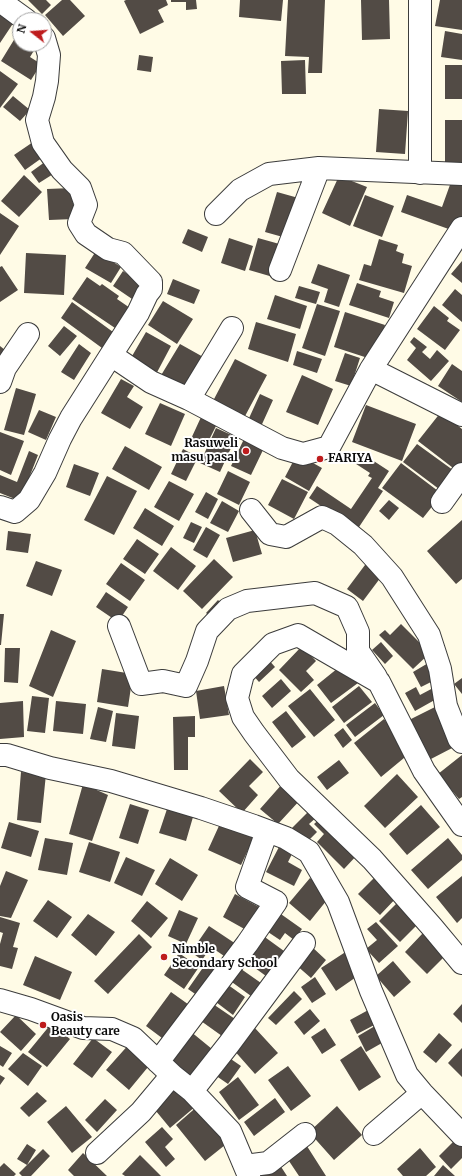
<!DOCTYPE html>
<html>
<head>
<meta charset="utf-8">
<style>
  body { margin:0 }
  #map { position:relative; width:462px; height:1176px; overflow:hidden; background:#fffbe6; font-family:Merriweather,serif }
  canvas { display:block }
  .north { position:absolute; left:12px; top:12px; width:40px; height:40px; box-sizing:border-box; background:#fff; border:1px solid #9d9d9d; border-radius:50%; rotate:287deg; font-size:11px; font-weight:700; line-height:16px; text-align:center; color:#090909 }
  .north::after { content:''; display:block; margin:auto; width:14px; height:18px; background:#be1c1d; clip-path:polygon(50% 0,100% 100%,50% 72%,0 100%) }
</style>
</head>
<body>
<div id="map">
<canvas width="462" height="1176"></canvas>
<div class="north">N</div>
</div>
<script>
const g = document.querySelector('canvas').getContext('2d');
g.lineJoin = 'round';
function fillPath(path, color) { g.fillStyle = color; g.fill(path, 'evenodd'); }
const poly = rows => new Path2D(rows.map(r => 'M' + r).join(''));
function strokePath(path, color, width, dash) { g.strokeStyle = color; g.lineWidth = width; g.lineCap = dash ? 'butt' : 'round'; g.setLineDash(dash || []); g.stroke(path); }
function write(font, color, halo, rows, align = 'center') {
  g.font = font + ' Merriweather,serif'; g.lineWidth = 4; g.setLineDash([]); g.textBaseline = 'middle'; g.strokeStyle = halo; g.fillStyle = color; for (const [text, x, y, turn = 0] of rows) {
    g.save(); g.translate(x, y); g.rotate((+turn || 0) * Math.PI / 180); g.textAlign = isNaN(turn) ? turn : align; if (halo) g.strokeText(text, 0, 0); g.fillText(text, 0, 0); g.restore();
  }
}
fillPath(poly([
  [28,0,46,0,51,5,42,14],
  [62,0,70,0,85,16,63,36,45,15],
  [126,0,166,0,168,5,158,10,164,22,140,34,124,1],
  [171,0,196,0,197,9,186,10,186,2,171,2],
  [240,0,283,0,281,21,239,17],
  [288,0,325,0,322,73,308,73,309,57,285,56],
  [361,0,389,0,390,39,362,40],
  [440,0,462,0,462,30,435,26],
  [0,9,16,19,0,43],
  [20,30,20,44,38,44,30,57,41,64,31,80,1,61],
  [445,31,462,34,462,60,441,57],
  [139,55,153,57,151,72,137,70],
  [305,60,306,94,282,94,281,61],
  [445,65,462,65,462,99,445,99],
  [0,71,18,84,0,108],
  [13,96,30,110,20,121,3,107],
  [379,109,408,111,405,154,376,152],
  [445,120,462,120,462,165,445,165],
  [36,140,46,155,25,170,14,155],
  [49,159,58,171,39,183,31,172],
  [24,175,42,192,19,217,1,201],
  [339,176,367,187,350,226,322,213],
  [451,182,462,186,462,219,457,232,401,212,407,195,442,207],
  [72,188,74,219,49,220,47,189],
  [277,192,302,199,290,239,265,232],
  [365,195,394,206,382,237,353,226],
  [0,213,19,226,0,255],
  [188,229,208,237,202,252,182,243],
  [229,238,253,246,245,271,221,263],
  [258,238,283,245,273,277,249,270],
  [379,239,398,245,396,251,404,254,402,263,412,266,404,293,359,280,364,264,371,266],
  [96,251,121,267,111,283,85,268],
  [26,253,66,255,64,295,24,293],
  [462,261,462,283,451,274],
  [318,264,350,275,339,307,324,302,328,289,311,283],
  [2,266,18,290,0,302,0,267],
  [123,271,145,286,135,301,113,286],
  [87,277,100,286,102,284,119,296,117,299,133,310,120,321,115,328,72,299],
  [173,279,200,290,194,304,167,294],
  [357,283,381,291,379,297,394,302,389,318,349,305],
  [299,286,320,292,316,304,295,298],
  [455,289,462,295,462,322,442,305],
  [275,295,307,306,300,329,267,319],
  [163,301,193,319,177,344,148,325],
  [72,302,113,332,102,348,61,318],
  [317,304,340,311,325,356,302,348],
  [434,306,449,318,447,321,460,330,445,350,417,329],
  [345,312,385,325,374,360,334,347],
  [256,322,296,334,288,362,248,349],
  [64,326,77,336,60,356,48,346],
  [146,332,171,346,154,378,128,363],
  [414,337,427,347,422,352,430,359,437,350,449,361,431,381,407,360,416,348,410,342],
  [79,344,91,353,74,380,61,372],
  [180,344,205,358,185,392,160,377],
  [0,346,10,354,0,366],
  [297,351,322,359,317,373,293,365],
  [345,353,360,358,351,386,335,381],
  [235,359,267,375,244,418,213,401],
  [452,364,462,371,462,402,438,386],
  [302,375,333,389,318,425,286,412],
  [121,379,134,386,127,397,143,407,130,429,101,413],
  [16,388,36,394,24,435,4,430],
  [260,394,273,400,258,433,245,427],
  [160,403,185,414,171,446,145,434],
  [366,405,416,424,402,461,352,442],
  [39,410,56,417,46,440,28,432],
  [441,412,462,429,462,465,457,471,418,441],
  [202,415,218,422,205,448,190,441],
  [216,428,236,437,220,472,200,463],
  [0,432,24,441,11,475,0,470],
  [244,439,264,448,251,475,231,466],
  [417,444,457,473,443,492,403,462],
  [125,446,162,467,149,490,112,469],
  [183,449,198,457,186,481,171,474],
  [29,451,38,455,20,501,0,493,0,475,17,482],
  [360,452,389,471,378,488,383,491,357,530,309,498,317,486,351,509,372,478,368,476,370,473,353,462],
  [297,454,322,468,309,491,285,477],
  [401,463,442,494,423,518,382,488],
  [74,464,99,473,90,496,66,487],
  [228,471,250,482,239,505,217,494],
  [107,476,137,491,114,535,84,520],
  [282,479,308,492,294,519,268,505],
  [169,481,194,494,179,521,154,507],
  [206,492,218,499,208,519,195,512],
  [389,500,399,508,389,520,379,511],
  [222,501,239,511,228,532,210,523],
  [145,508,174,526,162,546,133,528],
  [462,520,462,579,456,584,427,551],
  [191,522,202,527,194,543,183,538],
  [206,527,220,535,207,558,193,550],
  [255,530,262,554,233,562,226,538],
  [8,531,31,534,28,553,6,550],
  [137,539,159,554,145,574,123,559],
  [171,547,196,566,178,590,153,571],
  [214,559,233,577,202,609,183,591],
  [36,561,62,570,52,596,26,586],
  [368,561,384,573,363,601,347,589],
  [121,563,145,580,130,601,106,584],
  [106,592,128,607,118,622,96,607],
  [218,600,224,606,212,618,206,613],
  [0,614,4,614,1,645,0,645],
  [401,624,430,653,413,669,379,635,385,630,390,635],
  [51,630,76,641,53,697,29,686],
  [381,642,393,656,385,664,372,650],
  [302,646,316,661,306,671,314,680,301,692,279,670],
  [5,648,20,648,18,683,4,682],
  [268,659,275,667,259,682,252,674],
  [430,662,439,678,421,687,413,672],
  [343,664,358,683,331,703,317,685],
  [102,669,133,674,128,707,97,702],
  [462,678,462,694,454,684],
  [281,679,291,691,272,708,262,696],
  [224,686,229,715,200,719,196,691],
  [359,686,372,702,344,723,332,707],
  [416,687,420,695,435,687,440,697,415,711,405,693],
  [310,689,335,720,314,737,288,706],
  [32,696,49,698,45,733,27,731],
  [23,701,24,737,0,739,0,703],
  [56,701,86,704,83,734,53,731],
  [375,703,384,715,355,737,346,725],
  [437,706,456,746,429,760,409,720],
  [98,707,113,711,106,742,90,739],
  [286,711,306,737,292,748,272,722],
  [116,713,139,716,135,749,112,746],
  [195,716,195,737,188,737,188,770,174,770,173,717],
  [384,719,410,753,381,777,354,743],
  [343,728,352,740,343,748,334,735],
  [462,755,462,797,459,799,438,774],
  [250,759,263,772,249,786,258,795,242,813,219,791],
  [339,760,349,773,327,790,317,777],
  [21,772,46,774,41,823,17,820],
  [397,774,418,797,385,828,364,806],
  [283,783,301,799,278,824,260,809],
  [83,784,108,795,92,841,69,834],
  [130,804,149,810,138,844,119,838],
  [421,805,440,827,407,855,389,834],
  [167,809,193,817,186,841,159,833],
  [311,809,318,816,309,824,317,832,306,843,291,829],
  [223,817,256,833,241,865,208,850],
  [322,817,359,853,344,869,317,842,324,834,314,824],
  [9,822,39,831,31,857,1,848],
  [45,838,73,843,67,875,38,870],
  [448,838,462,855,462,860,428,889,411,870],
  [89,842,120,852,110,882,79,872],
  [280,845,293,852,288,862,302,870,294,886,266,872],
  [126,857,155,870,142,896,114,883],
  [170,858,198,875,182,901,155,884],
  [6,871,28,880,11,918,0,916,0,886],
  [378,874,399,895,380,915,358,894],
  [462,876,462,918,457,923,436,897],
  [310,878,331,895,310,921,289,903],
  [235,894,261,908,248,931,223,917],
  [48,900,72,917,57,938,33,921],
  [400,900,421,921,400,942,379,921],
  [147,901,168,918,151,938,131,921],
  [179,910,198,918,186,944,168,936],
  [278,912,302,929,294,940,285,933,280,940,265,930],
  [88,914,115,932,96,956,71,935],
  [0,917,20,923,13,947,18,948,12,969,0,966,0,944,3,933,0,932],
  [376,922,398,946,379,963,366,949,377,940,367,929],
  [209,926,236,944,227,958,211,947,202,960,191,952],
  [423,933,445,956,427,974,405,952],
  [139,934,152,947,108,994,94,981],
  [262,935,284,951,266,976,244,960],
  [311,946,326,960,311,978,295,964],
  [347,951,362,973,336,991,321,968],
  [179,953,199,967,184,989,164,975],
  [35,956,72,972,60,1000,23,985],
  [209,959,222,968,201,998,188,989],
  [393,961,411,982,394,997,376,976],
  [234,964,261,983,251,996,225,977],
  [315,977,326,994,312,1003,301,987],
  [224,982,245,997,233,1015,212,999],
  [294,991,302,999,276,1025,268,1018],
  [171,992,192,1007,166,1041,146,1026],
  [213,1004,235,1019,222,1036,201,1021],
  [462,1004,462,1023,453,1014],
  [372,1008,380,1022,357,1034,350,1020],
  [310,1009,320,1021,304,1035,294,1022],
  [16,1015,36,1034,21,1051,0,1032],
  [380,1023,389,1039,366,1052,358,1036],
  [51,1024,70,1039,47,1067,28,1052],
  [254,1027,278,1053,255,1074,232,1048],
  [325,1028,336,1045,322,1054,311,1037],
  [190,1031,212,1049,190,1076,168,1058],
  [439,1033,452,1045,436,1063,423,1052],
  [93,1038,112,1052,92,1078,73,1064],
  [131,1042,153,1061,129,1090,106,1070],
  [0,1046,12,1053,3,1067,0,1065],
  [361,1046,381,1077,359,1091,340,1060],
  [462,1048,462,1077,448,1063],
  [23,1053,42,1066,28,1086,8,1069],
  [225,1055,241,1066,228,1084,212,1073],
  [288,1066,311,1096,291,1111,268,1080],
  [0,1075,5,1078,0,1085],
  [238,1077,259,1105,239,1120,219,1092],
  [177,1083,196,1106,170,1128,151,1105],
  [37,1092,47,1101,29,1117,20,1108],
  [275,1098,285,1112,254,1136,244,1122],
  [105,1099,117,1110,97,1132,85,1120],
  [200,1104,230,1141,205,1161,176,1125],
  [66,1106,92,1137,72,1153,47,1122],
  [337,1106,362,1135,334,1160,309,1132],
  [162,1127,173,1139,165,1147,175,1159,166,1167,145,1142],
  [455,1140,462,1147,462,1158,451,1169,439,1156],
  [305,1143,326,1176,299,1176,285,1155],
  [27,1144,36,1150,27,1165,43,1149,50,1156,31,1176,22,1176,19,1173,27,1165,17,1159],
  [420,1148,436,1167,426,1176,403,1176,397,1169],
  [83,1153,107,1176,74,1176,68,1170],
  [140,1155,161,1176,125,1176,122,1174],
  [278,1162,287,1176,260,1176,259,1174],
  [4,1163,16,1174,14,1176,0,1176,0,1167],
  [443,1165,455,1176,434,1176]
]), '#524b45');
const street = poly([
  [420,0,420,173],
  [0,1,26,20],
  [44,38,49,55,47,81,44,97,37,120,43,143,62,170,80,188,86,205,79,223,86,234,108,249,123,253,151,282,151,289,147,294,138,313,111,355,151,382,189,399,282,448,303,454,329,447,371,369,462,228],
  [216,214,240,190,269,174,319,168,462,174],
  [280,270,319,168],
  [371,369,462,415],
  [0,382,5,368,28,334],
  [189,399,232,328],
  [442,502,462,474],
  [0,507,15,512,29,500,45,473,60,439,71,418,111,355],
  [251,510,270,534,286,537,322,517,337,524,363,545,392,577,429,635,440,669,446,706,459,739,462,742],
  [119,626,141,684,163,681,186,686,197,661,207,631,228,609,247,601,315,593,347,607,358,632,358,651,376,677],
  [0,755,7,755,50,768,111,781,201,808,254,826,286,838,309,852,338,902,371,991,407,1075,422,1093,462,1135],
  [462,825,424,771,379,682,298,635,273,644,243,674,237,698,243,717,254,733,289,779,372,859,432,927,462,963],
  [0,1000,31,1009,83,1028,112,1029,133,1038,172,1075,192,1091,230,1131,249,1176],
  [158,1062,247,944,276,902,247,887,267,831],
  [192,1091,229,1044,304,943],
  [374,1134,422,1093],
  [97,1153,141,1112,172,1075],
  [245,1166,268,1163,305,1134]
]);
strokePath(street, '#3c3c3c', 24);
strokePath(street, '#fff', 22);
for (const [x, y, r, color] of [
  [246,451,4,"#be1c1d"],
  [320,459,4,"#be1c1d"],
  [164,957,4,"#be1c1d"],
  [43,1025,4,"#be1c1d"]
]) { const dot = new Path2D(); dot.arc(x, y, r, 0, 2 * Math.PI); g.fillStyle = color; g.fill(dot); strokePath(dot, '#fff', 1.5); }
write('bold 12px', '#090909', '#fff', [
  ["Rasuweli",238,444,"right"],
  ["masu pasal",238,458,"right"],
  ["FARIYA",328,459],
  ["Nimble",172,950],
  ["Secondary School",172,964],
  ["Oasis",51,1018],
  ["Beauty care",51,1032]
], 'left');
</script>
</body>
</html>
